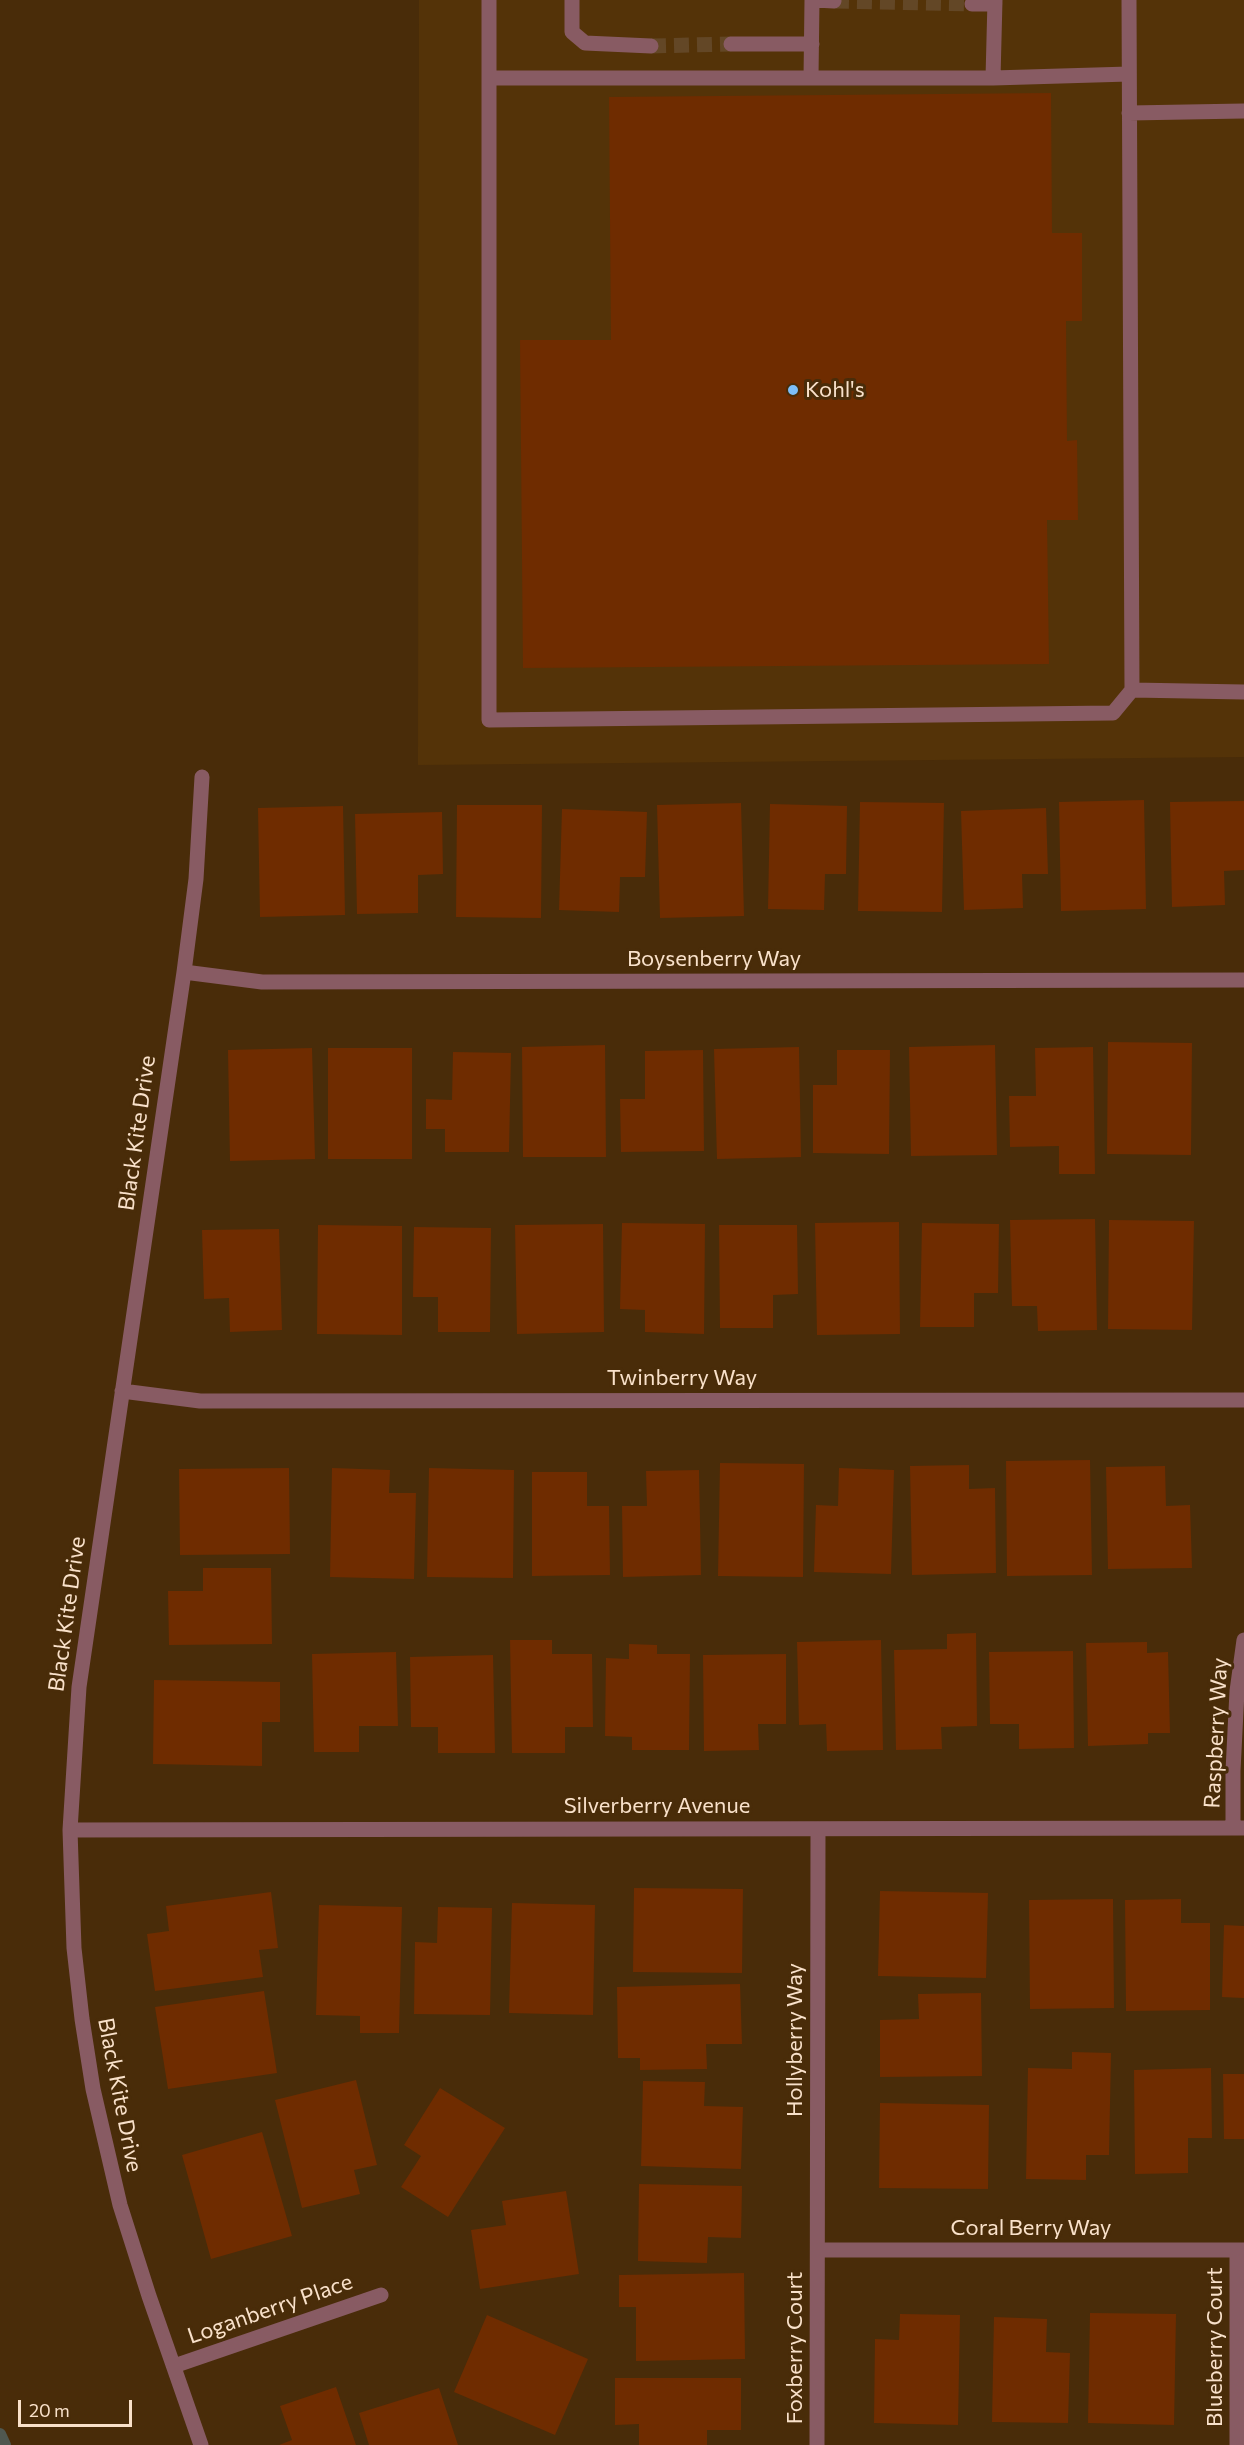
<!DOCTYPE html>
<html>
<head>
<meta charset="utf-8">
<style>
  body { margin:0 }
  #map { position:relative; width:1244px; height:2445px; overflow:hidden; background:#492c09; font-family:Commissioner,sans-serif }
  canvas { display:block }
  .scale { position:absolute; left:18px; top:2400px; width:114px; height:27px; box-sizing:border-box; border:3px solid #f9e1ca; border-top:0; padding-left:8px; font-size:18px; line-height:21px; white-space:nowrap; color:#f9e1ca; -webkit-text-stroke:4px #492c09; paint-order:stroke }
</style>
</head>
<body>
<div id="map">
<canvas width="1244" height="2445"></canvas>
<div class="scale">20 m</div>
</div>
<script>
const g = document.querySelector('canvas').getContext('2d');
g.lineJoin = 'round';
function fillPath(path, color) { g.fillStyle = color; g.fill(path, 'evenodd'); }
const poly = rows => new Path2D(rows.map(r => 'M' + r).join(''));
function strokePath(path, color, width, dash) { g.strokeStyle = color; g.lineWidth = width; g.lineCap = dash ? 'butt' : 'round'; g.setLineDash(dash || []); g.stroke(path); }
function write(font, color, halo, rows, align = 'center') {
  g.font = font + ' Commissioner,sans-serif'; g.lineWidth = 6; g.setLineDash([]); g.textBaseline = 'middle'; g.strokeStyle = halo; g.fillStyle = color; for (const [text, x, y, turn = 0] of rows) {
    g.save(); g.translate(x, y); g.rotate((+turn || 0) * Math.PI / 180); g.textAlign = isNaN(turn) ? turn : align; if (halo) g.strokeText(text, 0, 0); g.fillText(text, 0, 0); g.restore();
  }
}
fillPath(poly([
  [419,0,1244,0,1244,757,418,765]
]), '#543308');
strokePath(poly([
  [0,2434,5,2445]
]), '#505850', 12);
fillPath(poly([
  [1051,93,1052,233,1082,233,1082,321,1066,321,1067,441,1077,440,1078,520,1047,520,1049,664,523,668,520,340,611,340,609,97],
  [1144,800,1146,909,1061,911,1059,802],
  [1244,801,1244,870,1224,871,1225,905,1172,907,1170,802],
  [860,802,944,803,942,912,858,911],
  [741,803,744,916,660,918,657,805],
  [770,804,847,806,846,874,825,874,824,910,768,909],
  [457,805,542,805,541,918,456,917],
  [343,806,345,915,260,917,258,808],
  [1046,808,1048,874,1022,874,1023,908,964,910,961,811],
  [562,809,647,812,645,877,620,877,619,912,559,910],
  [442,812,443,874,418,875,418,913,357,914,355,814],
  [1108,1042,1192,1043,1191,1155,1107,1154],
  [605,1045,606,1157,523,1157,522,1047],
  [995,1045,997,1155,911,1156,909,1047],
  [799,1047,801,1157,717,1159,714,1049],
  [1093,1047,1095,1174,1059,1174,1059,1146,1010,1147,1009,1096,1036,1096,1035,1048],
  [312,1048,315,1159,230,1161,228,1050],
  [328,1048,412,1048,412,1159,328,1159],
  [703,1050,704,1151,621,1152,620,1099,645,1099,645,1051],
  [837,1050,890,1050,889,1154,813,1153,813,1085,837,1085],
  [453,1052,511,1053,509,1152,445,1152,445,1129,426,1129,426,1099,452,1100],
  [1095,1219,1097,1330,1038,1331,1037,1306,1012,1306,1010,1220],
  [1109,1220,1194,1221,1192,1330,1108,1329],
  [899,1222,900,1334,817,1335,815,1223],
  [622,1223,705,1224,704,1334,645,1332,645,1310,620,1309],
  [922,1223,999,1224,998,1293,974,1293,974,1327,920,1327],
  [603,1224,604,1332,517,1334,515,1225],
  [318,1225,402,1226,402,1335,317,1334],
  [719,1225,797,1225,798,1294,773,1295,773,1328,720,1328],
  [414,1227,491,1228,490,1332,438,1332,438,1297,413,1297],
  [279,1229,282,1330,230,1332,229,1298,204,1299,202,1230],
  [1090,1460,1092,1575,1007,1576,1006,1461],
  [720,1463,804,1464,803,1577,718,1576],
  [969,1465,969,1489,995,1488,996,1573,912,1575,910,1466],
  [1165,1466,1166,1506,1190,1505,1192,1568,1108,1569,1106,1467],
  [289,1468,290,1554,180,1555,179,1469],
  [332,1468,390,1470,389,1493,416,1493,414,1579,330,1577],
  [429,1468,514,1470,513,1578,427,1577],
  [839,1468,894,1470,891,1574,814,1572,816,1505,838,1506],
  [699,1470,701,1575,623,1577,622,1506,647,1506,646,1471],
  [532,1472,587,1472,587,1506,609,1506,610,1575,532,1576],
  [203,1568,271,1568,272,1644,169,1645,168,1591,203,1591],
  [976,1633,977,1726,941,1727,942,1749,896,1750,894,1650,947,1649,947,1634],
  [510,1640,552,1640,552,1654,592,1654,593,1727,565,1727,565,1753,512,1753],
  [881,1640,883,1750,827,1751,826,1724,799,1725,797,1642],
  [1147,1642,1147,1653,1168,1652,1170,1733,1148,1733,1148,1744,1088,1746,1086,1643],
  [629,1644,657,1645,657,1654,690,1654,689,1750,632,1750,632,1737,605,1736,606,1658,629,1659],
  [1073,1651,1074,1748,1019,1749,1019,1724,990,1724,989,1652],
  [396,1652,398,1726,359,1726,359,1752,314,1752,312,1654],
  [786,1654,786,1724,758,1724,759,1750,704,1751,703,1655],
  [493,1655,495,1753,438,1753,438,1727,411,1727,410,1657],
  [154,1680,280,1682,280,1722,262,1722,262,1766,153,1764],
  [634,1888,743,1889,742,1973,633,1972],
  [880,1891,988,1893,986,1978,878,1976],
  [271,1892,278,1948,259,1950,263,1977,155,1991,147,1934,169,1931,166,1906],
  [1113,1899,1114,2008,1030,2009,1029,1900],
  [1181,1899,1181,1923,1210,1923,1210,2010,1126,2011,1125,1900],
  [512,1903,595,1905,593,2015,509,2013],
  [319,1905,402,1907,399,2033,360,2033,360,2016,316,2015],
  [438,1907,492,1908,490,2015,414,2014,415,1942,437,1943],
  [1224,1925,1244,1926,1244,1998,1222,1997],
  [740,1984,742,2044,706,2044,707,2069,640,2070,640,2058,618,2058,617,1987],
  [264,1991,277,2073,168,2089,155,2007],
  [981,1993,982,2076,880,2077,880,2020,919,2019,918,1994],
  [1072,2052,1111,2053,1109,2155,1086,2155,1086,2180,1026,2179,1028,2068,1072,2069],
  [1211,2068,1212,2138,1188,2138,1188,2173,1135,2174,1134,2070],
  [1223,2074,1244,2074,1244,2139,1224,2139],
  [356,2080,377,2165,354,2170,360,2194,302,2208,275,2100],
  [643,2081,705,2082,704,2106,743,2107,741,2169,641,2166],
  [440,2088,505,2128,448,2217,401,2187,421,2156,404,2145],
  [880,2103,989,2105,988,2189,879,2188],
  [262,2132,292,2236,211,2259,182,2155],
  [639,2184,742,2186,741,2238,708,2237,707,2263,638,2261],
  [566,2191,579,2274,480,2289,471,2230,506,2225,502,2201],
  [744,2273,745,2359,636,2361,636,2307,619,2307,619,2275],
  [1090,2313,1176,2314,1174,2425,1088,2423],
  [900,2314,960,2315,958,2425,874,2423,875,2339,899,2340],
  [487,2315,588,2359,555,2435,454,2392],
  [994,2317,1047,2319,1046,2352,1070,2353,1068,2423,992,2422],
  [615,2378,741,2378,741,2430,707,2430,707,2445,639,2445,639,2424,615,2425],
  [336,2387,356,2445,279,2445,292,2440,280,2406],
  [439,2388,458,2445,369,2445,359,2413]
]), '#6f2c00');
strokePath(poly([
  [834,1,972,4],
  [651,46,731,44]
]), '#634726', 15, [15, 8]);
strokePath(poly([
  [489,0,489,720,1113,713,1132,690,1244,692],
  [572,0,572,32,585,43,651,46],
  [815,0,834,1],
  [1129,0,1132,690],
  [972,4,995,4],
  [731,44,812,44],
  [489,78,993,78,995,0],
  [811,78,812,0],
  [993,78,1129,74],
  [1129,113,1244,111],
  [184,972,262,982,1244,980],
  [122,1391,200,1401,1244,1400],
  [1233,1828,1233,1771,1237,1691,1244,1640],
  [70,1830,1244,1828],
  [818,2250,1244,2250],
  [174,2366,381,2295],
  [201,2445,149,2296,120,2205,93,2089,82,2019,74,1948,70,1830,79,1687,184,972,196,879,202,777],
  [817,2445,818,1829],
  [1237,2445,1237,2250]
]), '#885b63', 15);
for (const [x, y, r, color] of [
  [793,390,6,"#7dbef9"]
]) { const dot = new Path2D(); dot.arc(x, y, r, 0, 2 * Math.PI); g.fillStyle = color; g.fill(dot); strokePath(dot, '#492c09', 2); }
write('22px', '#f9e1ca', '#492c09', [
  ["Kohl's",805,390]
], 'left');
write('22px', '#f9e1ca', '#492c09', [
  ["Boysenberry Way",714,959],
  ["Black Kite Drive",137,1133,-82],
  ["Twinberry Way",682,1378],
  ["Black Kite Drive",67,1614,-82],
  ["Raspberry Way",1216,1733,-87],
  ["Silverberry Avenue",657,1806],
  ["Hollyberry Way",795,2040,-90],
  ["Black Kite Drive",120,2095,79],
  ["Coral Berry Way",1031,2228],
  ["Loganberry Place",270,2309,-19],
  ["Blueberry Court",1215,2347,-90],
  ["Foxberry Court",795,2348,-90]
]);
</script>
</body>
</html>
